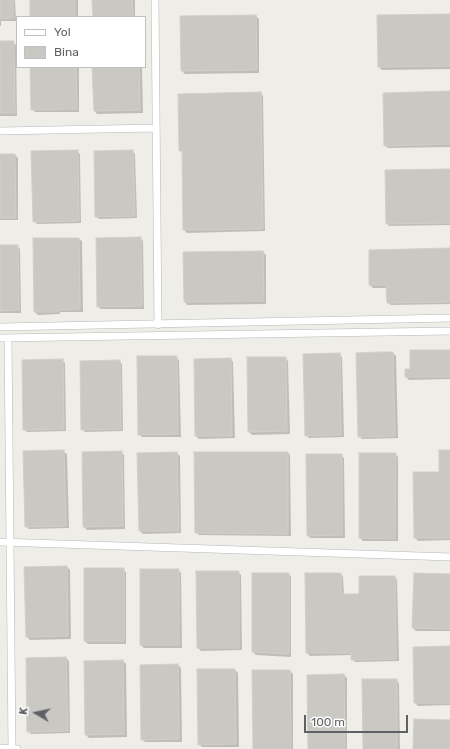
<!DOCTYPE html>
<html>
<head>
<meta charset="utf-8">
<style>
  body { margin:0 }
  #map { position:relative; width:450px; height:749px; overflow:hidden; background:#efede7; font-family:Rubik,sans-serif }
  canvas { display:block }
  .legend { position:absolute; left:16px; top:16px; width:130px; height:52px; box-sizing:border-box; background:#fff; border:1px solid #bfc0c1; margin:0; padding:5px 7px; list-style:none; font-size:12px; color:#5e6265 }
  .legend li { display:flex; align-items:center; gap:8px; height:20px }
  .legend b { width:20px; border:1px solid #bfc0c1 }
  .north { position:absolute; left:16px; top:693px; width:40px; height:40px; -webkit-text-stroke:3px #fff; paint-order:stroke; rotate:279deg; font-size:11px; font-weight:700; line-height:16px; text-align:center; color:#5e6265 }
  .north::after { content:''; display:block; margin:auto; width:14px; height:18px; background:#5e6265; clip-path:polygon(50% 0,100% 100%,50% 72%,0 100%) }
  .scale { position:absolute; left:304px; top:715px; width:104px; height:18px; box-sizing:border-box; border:2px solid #5e6265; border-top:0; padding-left:5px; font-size:12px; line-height:14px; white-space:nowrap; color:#5e6265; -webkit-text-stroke:3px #fff; paint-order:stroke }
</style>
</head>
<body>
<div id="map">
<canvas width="450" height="749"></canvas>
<ul class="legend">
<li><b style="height:5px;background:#fff"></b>Yol</li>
<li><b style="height:11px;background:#cac8c3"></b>Bina</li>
</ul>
<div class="north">K</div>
<div class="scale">100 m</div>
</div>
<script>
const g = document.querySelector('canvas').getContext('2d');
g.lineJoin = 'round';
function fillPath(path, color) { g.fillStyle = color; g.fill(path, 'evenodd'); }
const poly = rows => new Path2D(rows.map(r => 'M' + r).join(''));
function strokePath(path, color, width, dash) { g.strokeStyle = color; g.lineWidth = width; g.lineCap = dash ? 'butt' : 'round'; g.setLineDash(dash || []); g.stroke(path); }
fillPath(poly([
  [0,0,15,0,16,21,1,21,1,26,0,26],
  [31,0,78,0,78,17,31,17],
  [93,0,135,0,135,17,94,17],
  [450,15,450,69,382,70,379,67],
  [256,16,259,19,259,73,185,74,182,71],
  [0,42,13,42,16,45,17,116,0,116],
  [31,67,79,67,79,112,35,112,32,109],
  [93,67,142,67,143,113,97,114,95,111],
  [450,92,450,147,388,148,385,145],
  [261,93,263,96,265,231,187,233,184,230,183,153,180,150],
  [77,151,80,154,81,223,37,224,34,221],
  [133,151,135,154,137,218,99,219,96,216],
  [0,155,15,155,18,158,18,220,0,220],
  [450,170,450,225,389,226,387,223],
  [140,238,143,241,144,309,101,309,98,307],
  [79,239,82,241,83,312,60,312,60,314,38,315,35,312],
  [0,246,17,246,20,249,21,313,0,313],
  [450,249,450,304,391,305,388,303,387,288,373,288,370,285,370,251],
  [263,252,266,255,266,304,187,305,185,302],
  [450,351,450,379,409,380,406,377,411,370],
  [393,353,396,356,398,438,362,439,359,436],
  [339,354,342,357,344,437,309,438,306,435],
  [176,357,179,360,181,437,142,437,139,434],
  [285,358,288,361,290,434,252,435,249,432],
  [231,359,233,362,235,438,199,439,196,436,195,360],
  [62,360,65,363,66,431,27,432,24,429],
  [119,361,122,364,123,431,85,432,82,429],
  [450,451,450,540,418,541,415,538],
  [64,452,67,454,69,528,29,529,26,526],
  [121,452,124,455,125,529,87,530,84,527],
  [177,453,180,456,181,533,143,534,140,531,138,454],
  [288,453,290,455,291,536,199,535,196,532],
  [360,454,395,454,398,457,398,541,363,541,360,538],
  [341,455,344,458,345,538,310,538,308,535],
  [67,567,70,570,71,639,30,640,27,637],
  [85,569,123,570,126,572,126,644,88,644,85,641],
  [178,570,181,573,182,648,144,648,141,645],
  [197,572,238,572,241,575,242,650,201,651,198,648],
  [289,574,291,577,291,657,256,655,253,652],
  [341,574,343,577,344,595,360,595,395,577,397,580,399,661,355,662,352,659,352,655,310,656,307,653],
  [450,575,450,631,416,631,413,628],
  [450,647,450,705,418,706,415,703],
  [66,658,69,661,70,733,31,734,28,731],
  [123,661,126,664,127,737,89,738,86,735],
  [178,665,181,668,182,742,145,742,142,739,141,666],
  [235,670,238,673,239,747,202,747,199,744],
  [290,671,293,674,293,749,254,749],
  [344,675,347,678,347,749,309,749],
  [396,680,399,683,400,749,364,749]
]), '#0003');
const building = poly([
  [0,0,13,0,13,18,0,19,0,0],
  [30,0,75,0,75,17,30,17,30,0],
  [92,0,132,0,133,16,93,17,92,0],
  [450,14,450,66,378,67,377,15,450,14],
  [256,15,257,70,181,71,180,16,256,15],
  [0,41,14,41,15,113,0,113,0,41],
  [30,67,76,67,77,109,31,110,30,67],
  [92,67,139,67,140,110,94,111,92,67],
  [450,91,450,144,384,146,383,93,450,91],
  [261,92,263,229,183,230,182,151,179,151,178,94,261,92],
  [78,150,79,221,33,222,31,151,78,150],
  [133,150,135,216,95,217,94,151,133,150],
  [0,154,15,154,16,218,0,218,0,154],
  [450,169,450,223,386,224,385,170,450,169],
  [141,237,142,306,97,307,96,238,141,237],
  [33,238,79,238,80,309,58,310,58,312,34,312,33,238],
  [0,245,18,245,19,310,0,311,0,245],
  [450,248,450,302,387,303,386,285,369,285,369,250,450,248],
  [263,251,264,301,184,302,183,252,263,251],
  [410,350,450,350,450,377,405,377,405,369,410,369,410,350],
  [381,352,393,352,395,436,358,437,356,353,381,352],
  [340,353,341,435,305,436,303,354,340,353],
  [137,356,177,356,178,434,138,435,137,356],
  [247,357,286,357,287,431,248,432,247,357],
  [231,358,232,436,195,436,194,359,231,358],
  [63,359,64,429,23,430,22,360,63,359],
  [120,360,121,429,81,430,80,361,120,360],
  [64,450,66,526,25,527,23,451,64,450],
  [439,450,450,450,450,538,414,538,413,472,439,472,439,450],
  [122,451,123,526,83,527,82,452,122,451],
  [177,452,179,531,139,531,137,453,177,452],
  [194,452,288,452,288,534,195,533,194,452],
  [359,453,396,453,395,539,359,538,359,453],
  [306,454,342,454,342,535,307,536,306,454],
  [67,566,68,636,26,637,24,567,67,566],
  [84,568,124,568,124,641,84,641,84,568],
  [140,569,179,569,179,645,140,645,140,569],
  [196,571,239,571,239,648,197,648,196,571],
  [252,573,289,573,289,654,252,652,252,573],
  [305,573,341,573,341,594,359,594,359,576,395,576,396,659,351,660,351,653,306,653,305,573],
  [414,573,450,574,450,629,412,628,414,573],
  [450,646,450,703,414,703,413,647,450,646],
  [66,657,68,731,27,732,26,658,66,657],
  [123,660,124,734,85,735,84,661,123,660],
  [178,664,179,739,141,740,140,665,178,664],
  [197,669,235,669,236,744,198,745,197,669],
  [252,670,290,670,291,749,253,749,252,670],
  [344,674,345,749,308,749,307,675,344,674],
  [362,679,397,679,397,749,363,749,362,679],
  [414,719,450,720,450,749,413,749,414,719]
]);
fillPath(building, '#cac8c3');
strokePath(building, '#d3cec6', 1);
const minor = poly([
  [155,0,158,325],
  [0,131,156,128],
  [0,327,450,318],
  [0,338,450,331],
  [8,338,12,749],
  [0,542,450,557],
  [0,748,17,749]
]);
strokePath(minor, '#b4b7ba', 8);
strokePath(minor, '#fff', 7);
</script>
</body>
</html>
